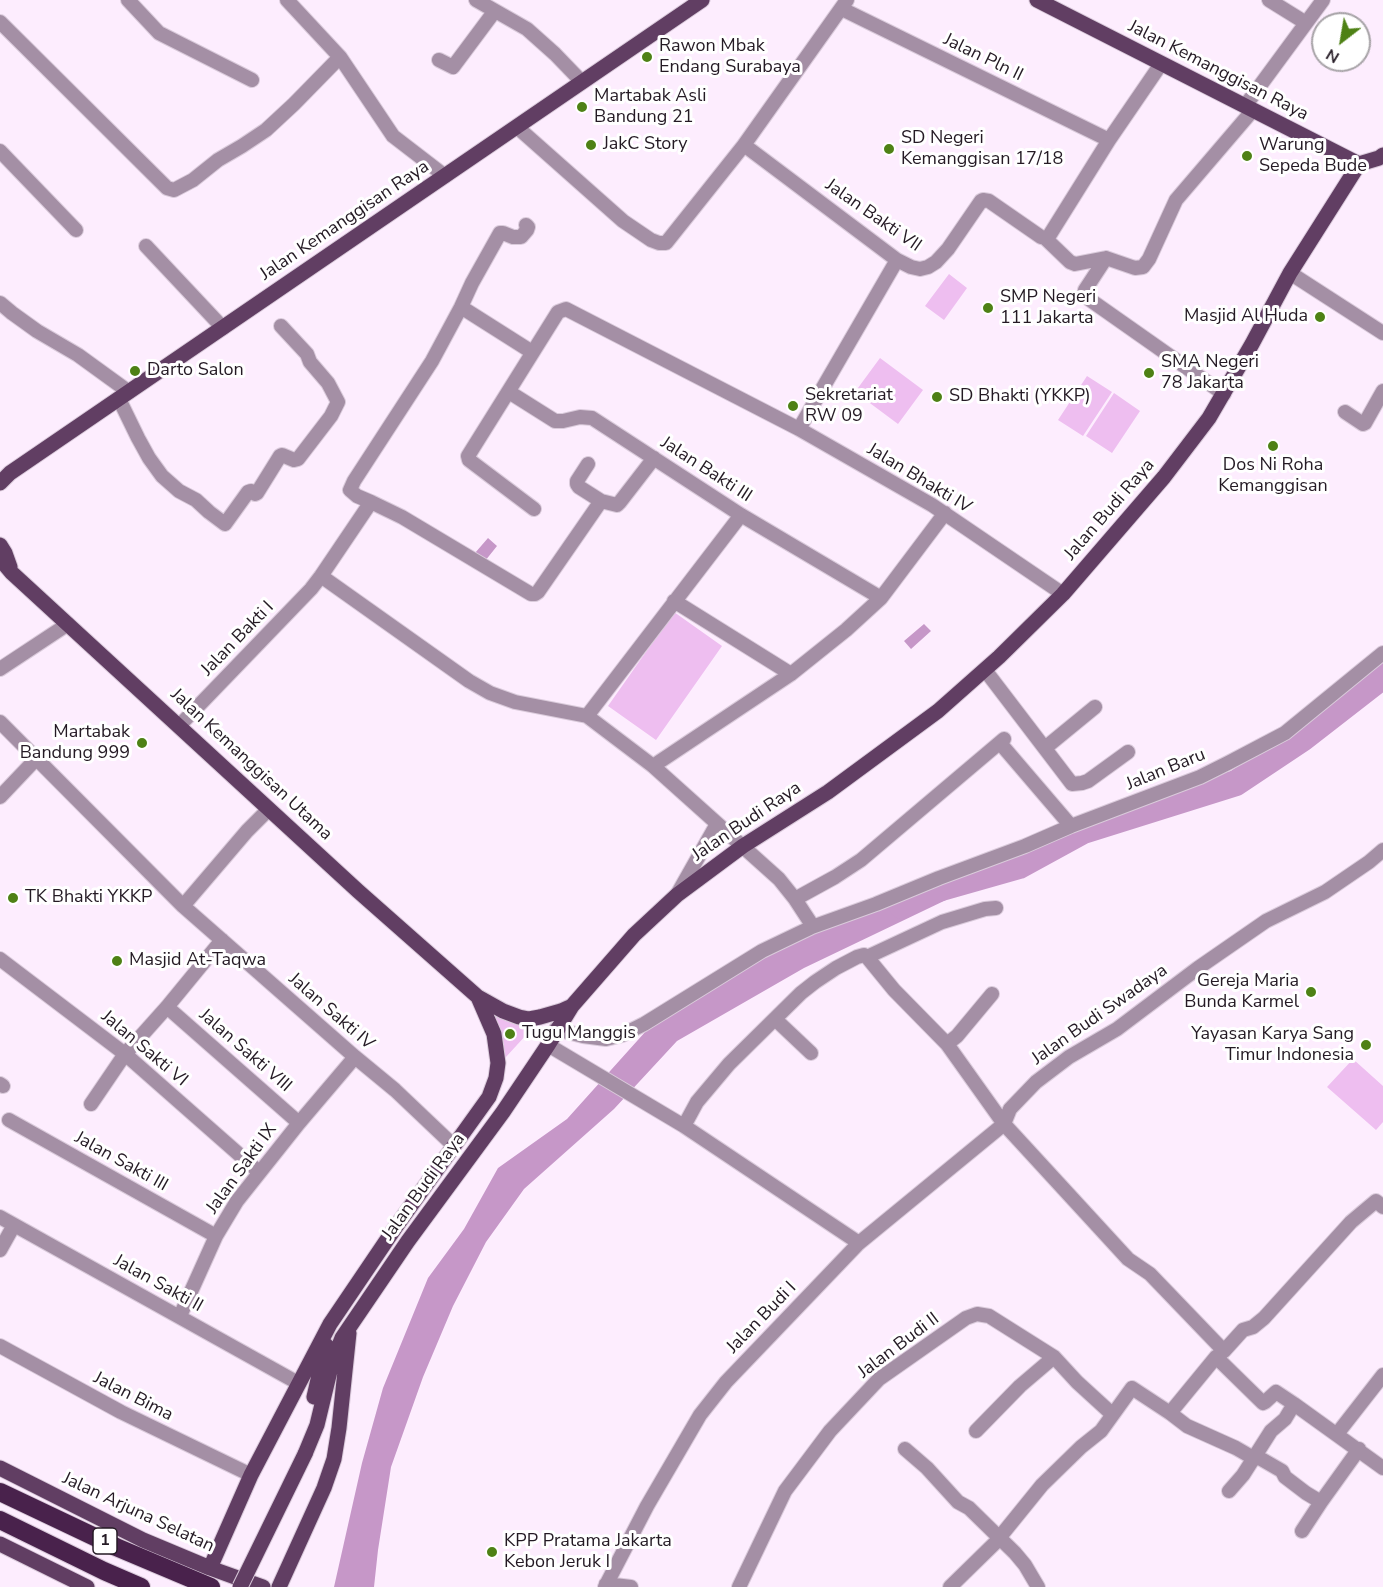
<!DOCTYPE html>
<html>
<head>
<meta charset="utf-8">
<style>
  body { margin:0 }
  #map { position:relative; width:1383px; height:1587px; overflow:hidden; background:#fdedfe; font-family:"Nunito Sans",sans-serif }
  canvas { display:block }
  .north { position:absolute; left:1311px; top:12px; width:60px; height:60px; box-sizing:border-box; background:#fff; border:2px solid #a7a3a7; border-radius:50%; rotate:211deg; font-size:16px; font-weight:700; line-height:24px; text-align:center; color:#241a24 }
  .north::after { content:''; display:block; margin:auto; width:21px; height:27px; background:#4e8115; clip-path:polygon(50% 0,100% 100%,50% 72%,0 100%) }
</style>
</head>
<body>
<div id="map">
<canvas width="1383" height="1587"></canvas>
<div class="north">N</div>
</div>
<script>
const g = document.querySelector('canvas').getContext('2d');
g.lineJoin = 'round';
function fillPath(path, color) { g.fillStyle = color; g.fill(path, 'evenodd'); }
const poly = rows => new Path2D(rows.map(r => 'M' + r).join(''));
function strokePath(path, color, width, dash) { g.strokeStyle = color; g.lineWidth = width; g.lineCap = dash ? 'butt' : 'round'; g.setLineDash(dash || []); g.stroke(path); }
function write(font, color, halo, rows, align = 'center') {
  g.font = font + ' "Nunito Sans",sans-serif'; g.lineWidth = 6; g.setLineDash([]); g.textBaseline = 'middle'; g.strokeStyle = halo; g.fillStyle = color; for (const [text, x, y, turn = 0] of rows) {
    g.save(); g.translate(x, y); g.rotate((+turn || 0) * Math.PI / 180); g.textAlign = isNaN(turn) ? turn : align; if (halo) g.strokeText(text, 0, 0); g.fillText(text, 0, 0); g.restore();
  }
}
fillPath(poly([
  [949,274,967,288,944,320,925,306],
  [880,358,923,390,898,424,855,392],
  [1087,376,1112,392,1083,436,1058,420],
  [1114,393,1140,411,1112,453,1086,436],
  [674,612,722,646,656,740,608,706],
  [490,1015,538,1022,495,1069],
  [1353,1059,1383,1086,1383,1122,1376,1130,1327,1087]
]), '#eebef0');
fillPath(poly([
  [488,538,497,546,485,561,475,553],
  [924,624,931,631,911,649,904,641],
  [926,885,946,900,804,968,677,1041,614,1109,524,1189,486,1242,453,1306,423,1377,391,1467,378,1550,374,1587,334,1587,362,1463,383,1388,428,1278,464,1229,498,1168,567,1119,646,1031,776,945]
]), '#c697c8');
strokePath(poly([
  [902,906,931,891,1019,866,1083,831,1236,783,1302,739,1383,676]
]), '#c697c8', 26);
const street = poly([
  [128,0,159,33,252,80],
  [287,0,340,57,393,136,445,176],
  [476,0,527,29,555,54,582,82],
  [1269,0,1306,23],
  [842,9,1109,140],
  [0,22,167,188,174,190,193,180,218,160,242,146,266,130,294,104,340,57],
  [439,60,453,67,494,12],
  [1245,106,1323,0],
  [517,127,623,221,651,240,659,243,666,243,744,145,847,0],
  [744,145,897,260,911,267,920,269,928,267,936,262,948,249,981,201,983,200,989,201,1041,237,1045,238,1049,236,1109,140,1161,64],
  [0,151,76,230],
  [1045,238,1070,262,1075,264,1106,258,1135,268,1143,267,1149,259,1176,200,1253,110],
  [146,246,223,328],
  [1106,258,1085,290,1084,295,1086,297,1224,394],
  [1290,273,1383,333],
  [0,303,12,313,37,331,78,355,129,392],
  [461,307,532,352],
  [509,392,555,421,563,421,580,417,592,418,741,515,881,598],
  [119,399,138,438,149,458,162,476,179,491,196,500,209,512,225,524,248,492,251,491,255,494,257,493,280,456,282,455,294,460,298,459,331,416,338,402,328,383,310,362,307,354,281,326],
  [1345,412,1363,424,1365,423,1383,391],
  [799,429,897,260],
  [601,501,617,505,620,502,654,458],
  [371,502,402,517,531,594,535,594,538,592,601,501,579,487,577,484,577,481,588,464],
  [534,509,469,460,468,456,558,312,566,309,799,429,932,505,1063,594],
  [321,576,469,681,490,693,515,702,587,716,653,766,779,879,795,899,812,925,812,927],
  [674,601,791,674],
  [0,669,68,624],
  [985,670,1072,784,1082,783,1088,781,1128,752],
  [587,716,741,515],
  [0,722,183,906,355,1057,395,1090,454,1146],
  [179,726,311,589,321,576,371,502,357,496,350,490,354,481,432,361,461,307,472,283,500,233,503,233,513,237,521,237,527,230,528,227,526,225],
  [1000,743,1071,826],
  [1045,748,1095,707],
  [653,766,791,674,846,630,881,598,945,513],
  [0,797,36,759],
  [678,893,717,824],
  [795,899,835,877,861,860,1004,739],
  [183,906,247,831,269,809],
  [867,957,894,990,947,1044,1004,1124,1128,1259,1150,1274,1224,1351],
  [0,959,125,1054,259,1172],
  [167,1007,299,1123],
  [775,1019,811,1053],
  [556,1029,583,1036,606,1039,622,1035,644,1024,762,951,812,927,876,904,939,878,1025,846,1071,826,1200,777,1228,763,1285,733,1383,653],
  [947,1044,957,1036,992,994],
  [548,1045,684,1126,859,1243],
  [0,1084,3,1086],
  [91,1104,125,1054,167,1007,222,940],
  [9,1120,216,1236],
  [1004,1124,1010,1109,1036,1082,1069,1057,1117,1029,1198,968,1266,921,1325,892,1369,862,1383,850],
  [684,1126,697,1102,729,1064,801,993,815,982,836,968,857,957,864,955,867,957,942,922,985,909,996,908],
  [0,1217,298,1383],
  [0,1250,14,1225],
  [180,1316,216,1236,237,1201,299,1123,355,1057],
  [0,1346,121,1412,251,1475],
  [1216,1357,1263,1403,1265,1402,1276,1392,1294,1404,1383,1468],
  [1170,1413,1187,1426,1236,1448,1255,1459],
  [976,1431,1020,1386,1054,1357],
  [1337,1434,1383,1375],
  [905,1449,927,1468,958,1502,969,1508,1015,1553,1025,1565,1038,1587],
  [1256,1456,1282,1471,1285,1477,1306,1493,1321,1502],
  [1229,1491,1243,1475,1271,1431,1285,1419,1294,1404],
  [1302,1531,1321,1502,1359,1449],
  [606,1584,631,1587],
  [605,1587,647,1506,700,1415,726,1382,859,1243,1004,1124],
  [739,1587,785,1491,830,1431,879,1379,966,1318,977,1314,989,1316,1054,1357,1077,1382,1112,1414],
  [950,1587,995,1543,1042,1485,1081,1447,1101,1431,1132,1388,1170,1413,1216,1357,1224,1351,1243,1330,1253,1327,1264,1318,1351,1222,1376,1201,1383,1207]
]);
const primary = poly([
  [1037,0,1359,164,1379,158,1383,155],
  [0,483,10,473,702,0],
  [0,545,5,553,10,567],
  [0,559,12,573,358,891,478,997,503,1011,519,1017,529,1019,540,1017,561,1011,572,1006],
  [314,1397,326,1345],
  [305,1454,317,1425,332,1363,342,1338,408,1241,503,1112,548,1045,572,1006,634,935,677,895,743,846,828,792,938,711,999,657,1063,594,1164,477,1209,418,1252,344,1290,273,1359,164],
  [0,1468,143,1540,210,1568,263,1587],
  [0,1544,87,1587],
  [210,1568,251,1475,330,1324,395,1228,489,1097,496,1078,498,1063,494,1034,478,997],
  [279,1587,324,1488,334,1459,339,1428,349,1333]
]);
const highway = poly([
  [0,1492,116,1547,211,1587],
  [0,1520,104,1571,141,1587]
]);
strokePath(street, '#dacbdb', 16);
strokePath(primary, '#dacbdb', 17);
strokePath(highway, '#dacbdb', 20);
strokePath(street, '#a48fa5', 14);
strokePath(primary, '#613e63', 15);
strokePath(highway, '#49224c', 18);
const primaryBridge = poly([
  [240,1587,305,1454]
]);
strokePath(primaryBridge, '#dacbdb', 17, []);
strokePath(primaryBridge, '#613e63', 15);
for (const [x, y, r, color] of [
  [647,57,6,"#4e8115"],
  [582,107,6,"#4e8115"],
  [591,145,6,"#4e8115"],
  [889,149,6,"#4e8115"],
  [1247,156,6,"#4e8115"],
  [988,308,6,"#4e8115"],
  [1320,317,6,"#4e8115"],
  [135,371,6,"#4e8115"],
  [1149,373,6,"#4e8115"],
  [937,397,6,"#4e8115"],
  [793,406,6,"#4e8115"],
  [1273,446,6,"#4e8115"],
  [142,743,6,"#4e8115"],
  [13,898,6,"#4e8115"],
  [117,961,6,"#4e8115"],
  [1311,992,6,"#4e8115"],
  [510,1034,6,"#4e8115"],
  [1366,1045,6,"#4e8115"],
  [492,1552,6,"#4e8115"]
]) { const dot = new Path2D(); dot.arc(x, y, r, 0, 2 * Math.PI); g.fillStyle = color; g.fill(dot); strokePath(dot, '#fff', 2); }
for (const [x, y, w] of [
  [105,1541,24]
]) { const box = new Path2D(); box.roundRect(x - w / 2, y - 13, w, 26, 4.5); g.fillStyle = '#fff'; g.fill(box); strokePath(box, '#241a24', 1.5); }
write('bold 16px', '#241a24', null, [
  ["1",105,1541]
]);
write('18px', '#241a24', '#fff', [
  ["Rawon Mbak",659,47],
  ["Endang Surabaya",659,68],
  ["Martabak Asli",594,97],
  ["Bandung 21",594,118],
  ["SD Negeri",901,139],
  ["Kemanggisan 17/18",901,160],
  ["JakC Story",603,145],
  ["Warung",1259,146],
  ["Sepeda Bude",1259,167],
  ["SMP Negeri",1000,298],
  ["111 Jakarta",1000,319],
  ["Masjid Al Huda",1308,317,"right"],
  ["SMA Negeri",1161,363],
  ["78 Jakarta",1161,384],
  ["Darto Salon",147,371],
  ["Sekretariat",805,396],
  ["RW 09",805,417],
  ["SD Bhakti (YKKP)",949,397],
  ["Dos Ni Roha",1273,466,"center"],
  ["Kemanggisan",1273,487,"center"],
  ["Martabak",130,733,"right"],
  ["Bandung 999",130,754,"right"],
  ["TK Bhakti YKKP",25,898],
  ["Masjid At-Taqwa",129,961],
  ["Gereja Maria",1299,982,"right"],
  ["Bunda Karmel",1299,1003,"right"],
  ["Tugu Manggis",522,1034],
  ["Yayasan Karya Sang",1354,1035,"right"],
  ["Timur Indonesia",1354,1056,"right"],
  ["KPP Pratama Jakarta",504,1542],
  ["Kebon Jeruk I",504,1563]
], 'left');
write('18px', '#241a24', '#fff', [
  ["Jalan Pln II",983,58,26],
  ["Jalan Kemanggisan Raya",1218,71,27],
  ["Jalan Bakti VII",873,216,35],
  ["Jalan Kemanggisan Raya",345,221,-34],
  ["Jalan Bakti III",706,470,33],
  ["Jalan Bhakti IV",919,479,31],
  ["Jalan Budi Raya",1110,510,-49],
  ["Jalan Bakti I",238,639,-46],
  ["Jalan Kemanggisan Utama",251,765,43],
  ["Jalan Baru",1166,770,-22],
  ["Jalan Budi Raya",747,822,-34],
  ["Jalan Sakti IV",331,1012,41],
  ["Jalan Budi Swadaya",1100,1015,-35],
  ["Jalan Sakti VI",144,1049,40],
  ["Jalan Sakti VIII",245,1051,41],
  ["Jalan Sakti III",121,1162,29],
  ["Jalan Sakti IX",242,1169,-54],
  ["Jalan Budi Raya",424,1187,-54],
  ["Jalan Sakti II",158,1284,29],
  ["Jalan Budi I",762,1318,-46],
  ["Jalan Budi II",899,1346,-37],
  ["Jalan Bima",133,1397,27],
  ["Jalan Arjuna Selatan",138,1513,25]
]);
</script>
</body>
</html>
